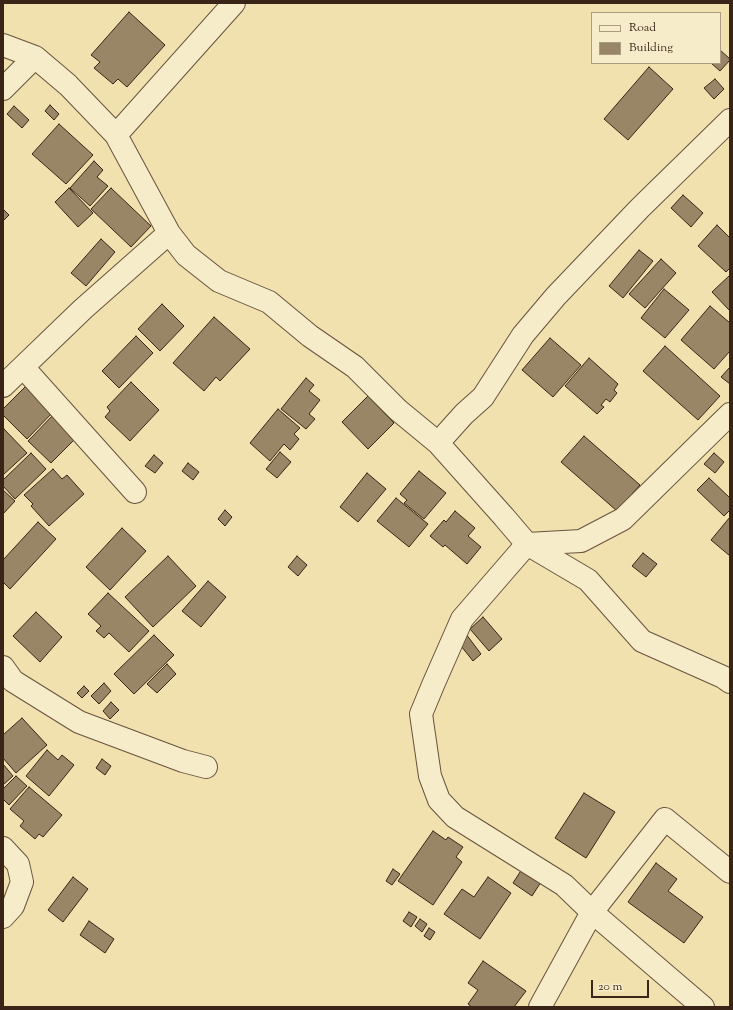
<!DOCTYPE html>
<html>
<head>
<meta charset="utf-8">
<style>
  body { margin:0 }
  #map { position:relative; width:733px; height:1010px; overflow:hidden; background:#f1e1ae; font-family:"Sorts Mill Goudy",serif }
  canvas { display:block }
  .frame { position:absolute; inset:0; border:4px solid #3a2417; pointer-events:none }
  .legend { position:absolute; left:591px; top:12px; width:130px; height:52px; box-sizing:border-box; background:#f6ecca; border:1px solid #ab9c82; margin:0; padding:5px 7px; list-style:none; font-size:12px; color:#3a2417 }
  .legend li { display:flex; align-items:center; gap:8px; height:20px }
  .legend b { width:20px; border:1px solid #ab9c82 }
  .scale { position:absolute; left:591px; top:980px; width:58px; height:18px; box-sizing:border-box; border:2px solid #3a2417; border-top:0; padding-left:5px; font-size:12px; line-height:14px; white-space:nowrap; color:#3a2417; -webkit-text-stroke:3px #f6ecca; paint-order:stroke }
</style>
</head>
<body>
<div id="map">
<canvas width="733" height="1010"></canvas>
<div class="frame"></div>
<ul class="legend">
<li><b style="height:5px;background:#f6ecca"></b>Road</li>
<li><b style="height:11px;background:#998666"></b>Building</li>
</ul>
<div class="scale">20 m</div>
</div>
<script>
const g = document.querySelector('canvas').getContext('2d');
g.lineJoin = 'round';
function fillPath(path, color) { g.fillStyle = color; g.fill(path, 'evenodd'); }
const poly = rows => new Path2D(rows.map(r => 'M' + r).join(''));
function strokePath(path, color, width, dash) { g.strokeStyle = color; g.lineWidth = width; g.lineCap = dash ? 'butt' : 'round'; g.setLineDash(dash || []); g.stroke(path); }
const building = poly([
  [129,12,165,45,127,87,118,79,113,84,94,68,100,62,91,55,129,12],
  [720,50,730,59,730,60,720,71,711,63,720,63,720,50],
  [649,67,673,89,628,140,604,119,649,67],
  [715,79,724,89,714,99,704,88,715,79],
  [50,105,59,114,54,120,45,111,50,105],
  [14,106,29,120,22,128,7,114,14,106],
  [59,124,93,155,66,184,32,154,59,124],
  [94,161,103,170,97,177,108,186,90,206,70,188,94,161],
  [69,188,93,213,78,227,55,202,69,188],
  [111,188,151,226,131,247,91,209,111,188],
  [683,195,703,213,691,227,671,208,683,195],
  [3,209,9,215,3,221,3,209],
  [717,225,730,238,730,268,726,272,698,246,717,225],
  [101,239,115,252,86,286,71,273,101,239],
  [639,250,653,261,623,298,609,286,639,250],
  [661,259,676,273,645,308,629,294,661,259],
  [730,275,730,311,712,292,730,275],
  [664,289,689,310,665,338,641,318,664,289],
  [162,304,184,326,160,351,138,329,162,304],
  [710,306,730,323,730,351,714,369,681,340,710,306],
  [214,317,250,349,220,381,216,377,204,391,173,363,214,317],
  [136,336,153,353,119,388,102,371,136,336],
  [550,338,581,365,553,397,522,370,550,338],
  [665,346,720,396,698,420,643,371,665,346],
  [589,358,618,384,614,390,617,393,610,402,606,399,601,405,604,407,597,414,565,386,589,358],
  [730,367,730,384,721,377,730,367],
  [306,378,314,385,309,391,320,400,309,414,315,419,306,429,281,409,306,378],
  [131,382,159,410,130,441,105,417,110,411,107,407,131,382],
  [28,384,55,410,27,439,3,415,3,409,28,384],
  [368,396,394,423,368,449,342,422,368,396],
  [278,409,300,428,294,434,299,439,290,450,284,444,270,461,250,443,278,409],
  [55,413,78,436,51,463,28,441,55,413],
  [4,429,27,453,3,475,3,430,4,429],
  [584,436,640,485,617,511,561,462,584,436],
  [280,452,291,462,277,478,266,469,280,452],
  [31,453,46,469,15,499,3,486,3,480,31,453],
  [714,453,724,462,715,473,704,464,714,453],
  [154,455,163,463,155,473,145,466,154,455],
  [188,463,199,472,193,480,182,471,188,463],
  [53,469,62,479,67,475,84,494,49,526,31,506,33,504,24,495,53,469],
  [419,471,446,493,424,519,404,503,407,500,400,494,419,471],
  [367,473,386,489,358,522,340,507,367,473],
  [709,478,730,498,730,510,724,516,697,490,709,478],
  [3,490,15,501,3,514,3,490],
  [396,498,428,524,409,547,377,521,396,498],
  [225,510,232,517,225,526,218,519,225,510],
  [455,511,475,528,468,536,481,547,467,564,445,545,443,547,430,536,444,520,446,522,455,511],
  [730,517,730,556,711,540,730,517],
  [38,522,56,539,10,589,3,582,3,560,38,522],
  [122,528,146,551,110,590,86,567,122,528],
  [643,553,657,564,646,577,632,566,643,553],
  [168,556,196,586,153,627,125,597,168,556],
  [297,556,307,565,298,576,288,567,297,556],
  [208,581,226,597,201,627,182,611,208,581],
  [108,593,149,631,129,652,109,633,104,638,96,631,101,626,88,614,108,593],
  [36,612,62,637,40,662,13,636,36,612],
  [483,617,502,639,489,651,470,629,483,617],
  [466,634,481,654,473,661,457,641,466,634],
  [154,635,174,655,134,694,114,674,154,635],
  [167,664,176,674,157,693,147,684,167,664],
  [104,683,111,691,99,704,91,696,104,683],
  [84,686,89,691,82,698,77,693,84,686],
  [111,702,119,710,110,719,103,711,111,702],
  [22,718,47,745,16,773,3,758,3,735,22,718],
  [47,750,58,760,62,755,74,765,49,796,26,776,47,750],
  [102,759,111,766,105,775,96,768,102,759],
  [3,764,13,776,3,785,3,764],
  [16,776,27,786,9,805,3,799,3,789,16,776],
  [29,787,62,815,43,837,39,834,35,839,20,826,24,821,10,809,29,787],
  [584,793,615,812,586,858,555,838,584,793],
  [433,831,446,840,448,837,463,847,456,857,462,862,433,905,398,881,433,831],
  [656,863,677,879,668,891,703,917,684,943,628,902,656,863],
  [393,869,400,874,392,885,386,881,393,869],
  [522,869,541,882,532,896,513,883,522,869],
  [73,877,88,889,63,922,48,910,73,877],
  [488,877,511,893,480,939,444,914,462,889,474,897,488,877],
  [409,912,417,917,411,927,403,921,409,912],
  [420,919,427,924,422,932,415,926,420,919],
  [89,921,114,939,105,953,80,935,89,921],
  [429,928,435,932,430,940,424,936,429,928],
  [483,961,526,991,514,1007,472,1007,468,1004,478,990,468,983,483,961]
]);
fillPath(building, '#998666');
strokePath(building, '#3a2417', 1);
const street = poly([
  [3,45,35,57,68,85,116,135,169,233,186,255,219,281,269,302,310,336,355,367,398,410,438,443,504,517,527,544,588,580,642,641,723,677,730,682],
  [3,89,35,57],
  [116,135,234,3],
  [23,367,135,492],
  [3,386,83,309,169,233],
  [438,443,464,414,483,397,523,335,556,296,640,208,730,120],
  [3,667,13,681,79,722,183,761,206,767],
  [3,848,18,864,22,882,13,906,3,917],
  [540,1007,592,912,665,819,730,872],
  [703,1007,592,912,564,885,455,817,439,800,430,776,421,714,433,685,462,619,527,544,581,541,623,519,730,414]
]);
strokePath(street, '#68533d', 24);
strokePath(street, '#f6ecca', 22);
</script>
</body>
</html>
